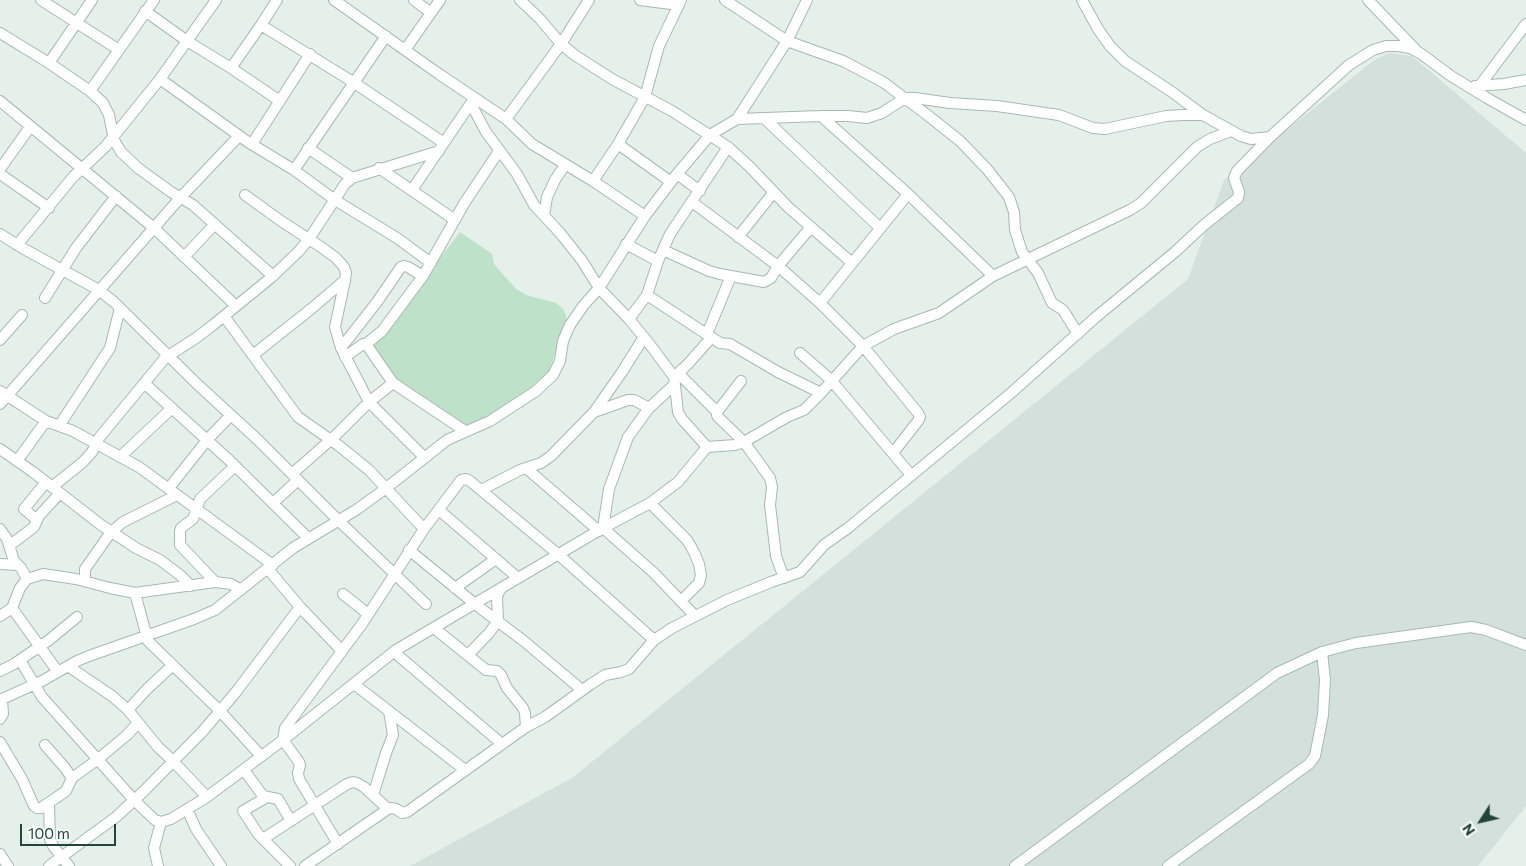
<!DOCTYPE html>
<html>
<head>
<meta charset="utf-8">
<style>
  body { margin:0 }
  #map { position:relative; width:1526px; height:866px; overflow:hidden; background:#e5f0eb; font-family:Commissioner,sans-serif }
  canvas { display:block }
  .north { position:absolute; left:1456px; top:796px; width:50px; height:50px; -webkit-text-stroke:4px #f7fbf9; paint-order:stroke; rotate:235deg; font-size:14px; font-weight:700; line-height:20px; text-align:center; color:#22443d }
  .north::after { content:''; display:block; margin:auto; width:18px; height:22px; background:#22443d; clip-path:polygon(50% 0,100% 100%,50% 72%,0 100%) }
  .scale { position:absolute; left:20px; top:824px; width:96px; height:22px; box-sizing:border-box; border:2px solid #22443d; border-top:0; padding-left:6px; font-size:15px; line-height:18px; white-space:nowrap; color:#22443d; -webkit-text-stroke:4px #f7fbf9; paint-order:stroke }
</style>
</head>
<body>
<div id="map">
<canvas width="1526" height="866"></canvas>
<div class="north">N</div>
<div class="scale">100 m</div>
</div>
<script>
const g = document.querySelector('canvas').getContext('2d');
g.lineJoin = 'round';
function fillPath(path, color) { g.fillStyle = color; g.fill(path, 'evenodd'); }
const poly = rows => new Path2D(rows.map(r => 'M' + r).join(''));
function strokePath(path, color, width, dash) { g.strokeStyle = color; g.lineWidth = width; g.lineCap = dash ? 'butt' : 'round'; g.setLineDash(dash || []); g.stroke(path); }
fillPath(poly([
  [1389,53,1412,56,1526,153,1526,806,1478,866,410,866,572,778,1188,279,1224,180,1373,61]
]), '#d3e0db');
fillPath(poly([
  [460,232,492,254,494,264,516,289,526,295,556,303,564,310,567,320,548,374,539,386,473,426,466,425,454,421,394,378,375,353,374,344]
]), '#bde2c9');
const minor = poly([
  [41,0,119,50],
  [334,0,439,74,506,119,532,144,593,181,645,216],
  [414,0,431,13],
  [520,0,540,19,561,44,576,56,612,79,672,111,728,147,750,167,788,207,851,262],
  [640,0,679,5],
  [725,0,787,41,843,61,883,82,926,114,960,141,987,169,1009,197,1014,212,1015,230,1022,252,1038,273,1052,303,1063,310,1078,334],
  [1082,0,1098,29,1110,46,1125,61,1172,92,1203,115,1241,136,1251,139,1270,137],
  [1368,0,1415,49],
  [145,11,187,41,231,68,280,101],
  [261,25,353,82,444,143],
  [0,33,49,63,90,91,103,103,109,115,114,140,121,152,138,168,171,192,193,205,273,276],
  [405,50,440,0],
  [49,63,92,0],
  [231,68,261,25,277,0],
  [160,79,248,142,294,170,335,200,397,238,431,263],
  [1480,85,1526,24],
  [1475,86,1504,84,1526,80],
  [90,91,154,0],
  [0,101,154,228,236,306],
  [471,104,486,132,517,174,534,205,561,234,583,262,599,288,629,319,651,346,674,377,678,412,682,419,707,447],
  [821,116,908,194,993,276],
  [764,118,880,228],
  [506,119,561,44,589,0],
  [737,119,821,116,848,116,867,118,882,113,905,98,915,98,950,103,997,106,1059,115,1093,128,1105,129,1166,116,1183,115,1203,115],
  [252,144,310,54],
  [618,144,671,182],
  [308,148,352,178],
  [379,168,455,220],
  [0,169,30,127],
  [294,170,386,36],
  [0,174,49,208],
  [677,174,700,191],
  [593,181,618,144,645,97,659,46,681,0],
  [412,190,473,100],
  [245,195,281,221,321,247,336,258,344,267,346,273,345,280,335,327,341,348,369,402,425,458],
  [692,202,778,266,820,303,863,346,918,413,920,417,918,421,893,453],
  [544,216,547,197,555,180,565,165],
  [0,234,24,249,99,290,114,302,196,383,258,440,338,520,426,604],
  [738,237,774,192],
  [626,244,658,261],
  [17,245,73,177,105,147,160,79,216,0],
  [663,250,709,271,720,274,764,282,771,278,778,266,811,227],
  [184,257,215,224],
  [647,295,720,343,730,344,778,372,821,393],
  [45,298,76,248,116,196],
  [820,303,908,194],
  [224,316,298,417,338,445,369,470,424,529],
  [629,319,647,295,658,261,670,234,728,147],
  [707,334,731,276],
  [0,340,22,315],
  [341,348,377,302,401,267,404,266,408,267,423,276],
  [800,353,831,380,911,475],
  [253,355,311,309,345,280],
  [345,357,363,344,366,344],
  [678,373,717,412],
  [674,377,687,365,711,338],
  [741,381,717,412,717,415,718,417,744,442,770,478,772,487,770,505,776,556,784,578],
  [144,383,229,460,308,538],
  [675,384,649,408,628,437,609,489,603,528,654,573,695,616],
  [0,391,46,421,73,431,139,467,273,565],
  [0,404,180,198,239,136],
  [594,412,622,372,644,337],
  [59,426,110,348,120,308],
  [465,431,393,383,366,344,382,331,423,276,465,202,499,151],
  [0,449,33,472,101,525,136,548,160,560,180,575,191,586],
  [120,457,172,408],
  [17,461,46,421],
  [526,468,599,531],
  [292,474,335,436,369,402,393,383],
  [52,487,83,462,92,452,99,438,165,358,196,338,213,325,273,276,299,251,309,239,345,184,352,178,439,151],
  [169,488,207,440,231,415],
  [481,490,520,470,541,463,551,456,594,412,628,400,634,400,649,408],
  [273,503,298,480],
  [650,503,687,540,694,552,699,564,701,575,699,583,681,601],
  [439,510,518,578],
  [37,520,24,509,46,482],
  [0,529,7,539,14,561,21,568,27,579],
  [9,546,34,527,39,516,60,493],
  [409,550,475,604,525,642,582,690],
  [0,564,18,565],
  [268,569,300,607,342,651],
  [85,581,85,569,111,532,123,522,177,495],
  [215,582,180,545,180,531,181,528,193,519,200,499,235,466],
  [455,588,496,559],
  [135,593,148,641,220,711,261,756],
  [343,594,368,614],
  [12,608,58,672],
  [0,616,12,608,20,588,27,579,43,574,76,579,110,588,135,593,215,582,231,584,241,590],
  [434,628,486,670,497,671,501,675,507,688,523,708,525,713,526,727],
  [394,652,502,744],
  [468,655,489,633,498,621,497,596,501,588],
  [20,660,42,697,134,800,155,820,161,822,171,819,207,797,283,740,396,650,603,528,650,503,678,482,707,447,735,445,744,442,787,417,804,410,821,393,863,346,894,329,939,313,993,276,1130,210,1141,203,1197,147,1210,139,1231,131],
  [68,666,112,696,128,710,158,747,173,761,207,797],
  [0,671,14,664,49,640,77,617],
  [354,684,465,770],
  [0,700,42,681,77,661,89,656,194,619,215,610,293,548,356,510,385,489,447,440,490,421,536,391,553,375,560,361,563,341,570,325,583,306,599,288,645,216,677,174,710,135,737,119,787,41,807,0],
  [128,710,147,689,173,665],
  [0,719,3,714,2,699],
  [0,742,22,779,34,806,37,808,41,808,66,791,72,778,97,760,127,735,138,723],
  [45,745,65,768,72,778],
  [244,770,263,796,278,799,291,821],
  [373,795,386,753,393,735,389,711],
  [267,797,243,811,258,834,290,866],
  [49,803,50,839,53,846,69,866],
  [187,809,196,829,221,866],
  [263,839,347,784,353,782,357,783,364,787,388,809],
  [338,844,299,779,298,773,300,765,299,762,283,740,285,728,362,624,424,529,461,480,466,479,470,481,559,555,654,640],
  [0,854,8,866],
  [49,866,116,817,144,791,203,731,236,692,300,607],
  [158,866,154,848,161,822],
  [305,866,388,809,391,808,396,809,402,813,407,812,526,727,545,717,591,684,605,675,621,672,629,669,654,640,672,628,727,600,771,582,800,572,824,545,848,528,1011,393,1096,317,1175,252,1204,225,1238,198,1239,192,1234,178,1237,171,1270,137,1349,65,1373,50,1386,46,1398,46,1410,48,1420,53,1451,76,1487,98,1526,120],
  [1015,866,1277,673,1322,652,1356,643,1471,627,1486,630,1526,645],
  [1168,866,1309,764,1315,756,1323,715,1325,680,1322,652]
]);
strokePath(minor, '#a7b9b3', 12);
strokePath(minor, '#fff', 10);
</script>
</body>
</html>
